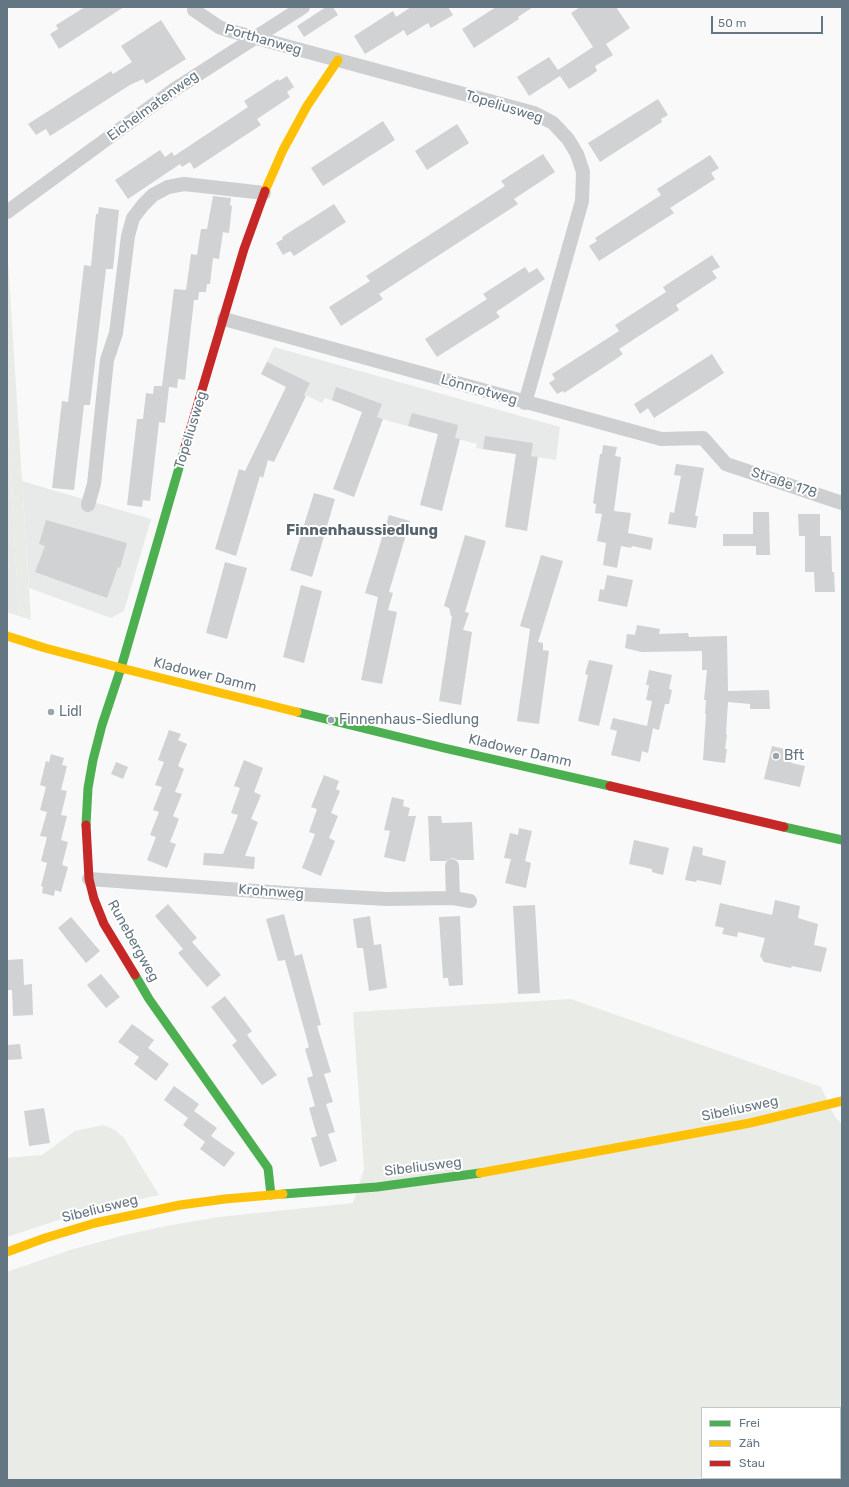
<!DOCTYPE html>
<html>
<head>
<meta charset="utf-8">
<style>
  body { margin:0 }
  #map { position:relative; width:849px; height:1487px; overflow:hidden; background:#f9f9f9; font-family:Rubik,sans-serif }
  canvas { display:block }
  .frame { position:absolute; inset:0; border:8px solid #657683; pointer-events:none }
  .legend { position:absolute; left:701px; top:1407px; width:140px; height:72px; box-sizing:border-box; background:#fff; border:1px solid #c1c8cd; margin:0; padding:5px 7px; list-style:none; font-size:12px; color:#657683 }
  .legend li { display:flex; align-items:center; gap:8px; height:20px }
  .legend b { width:20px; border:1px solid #c1c8cd }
  .scale { position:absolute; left:711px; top:16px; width:112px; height:18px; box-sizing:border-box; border:2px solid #657683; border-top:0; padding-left:5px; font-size:12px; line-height:14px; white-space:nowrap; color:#657683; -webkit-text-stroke:3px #fff; paint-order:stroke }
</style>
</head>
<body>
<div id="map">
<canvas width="849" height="1487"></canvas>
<div class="frame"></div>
<ul class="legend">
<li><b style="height:5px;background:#4caf50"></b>Frei</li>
<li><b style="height:5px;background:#ffc107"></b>Zäh</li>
<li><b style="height:5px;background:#c62828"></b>Stau</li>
</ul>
<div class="scale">50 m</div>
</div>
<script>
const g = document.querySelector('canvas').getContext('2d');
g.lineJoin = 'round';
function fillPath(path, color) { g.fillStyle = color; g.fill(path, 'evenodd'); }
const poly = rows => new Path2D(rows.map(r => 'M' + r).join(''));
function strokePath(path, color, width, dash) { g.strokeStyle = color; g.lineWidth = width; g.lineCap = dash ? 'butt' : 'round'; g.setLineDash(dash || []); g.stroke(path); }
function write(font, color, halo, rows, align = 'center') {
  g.font = font + ' Rubik,sans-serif'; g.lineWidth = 4; g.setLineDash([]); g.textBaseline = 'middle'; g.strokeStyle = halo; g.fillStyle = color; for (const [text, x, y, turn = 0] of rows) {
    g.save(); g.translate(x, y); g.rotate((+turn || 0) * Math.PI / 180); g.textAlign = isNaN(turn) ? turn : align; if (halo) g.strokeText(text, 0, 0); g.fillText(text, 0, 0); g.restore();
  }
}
fillPath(poly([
  [274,347,560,427,556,460,476,448,477,444,389,421,325,398,322,403,261,374],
  [7,420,19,616,7,612],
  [22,481,151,519,124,611,111,618,29,588]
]), '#e8e9e9');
fillPath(poly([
  [7,244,22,481,31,620,19,616,7,420],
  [571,999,821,1087,835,1117,842,1124,842,1480,7,1480,7,1272,70,1250,125,1235,166,1226,219,1217,353,1203,364,1169,353,1012],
  [702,1408,840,1408,840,1478,702,1478],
  [103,1125,115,1130,124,1138,159,1195,80,1213,7,1237,7,1158,42,1155,75,1131]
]), '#e8ebe6');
fillPath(poly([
  [85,7,124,7,59,49,50,34,58,29,56,25],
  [326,7,333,7,338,15,304,37,297,26],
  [411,7,448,7,453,15,431,28,428,23,407,36,404,30,365,54,354,36,393,11,396,17],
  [496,7,533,7,518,17,519,19,474,48,462,29],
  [580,7,616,7,630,28,606,44,613,55,595,66,597,71,590,76,569,89,560,76,529,96,517,77,549,57,558,70,593,47,571,13],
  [161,20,186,59,146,84,143,79,130,85,50,136,46,129,36,135,28,124,111,71,113,74,132,62,121,46],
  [287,76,294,87,287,92,290,97,257,119,261,125,194,169,190,162,182,167,180,164,128,199,115,180,160,150,165,157,172,152,174,156,248,107,244,101,278,79,279,81],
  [658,99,668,115,661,119,662,122,600,162,588,143],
  [383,121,395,140,323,186,311,168],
  [457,124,469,143,427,170,415,151],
  [543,154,555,172,514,199,518,204,379,294,383,299,341,326,329,307,370,281,366,276,505,186,501,181],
  [710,155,719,168,711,173,715,179,670,208,674,213,599,261,589,246,597,241,595,238,661,195,657,189],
  [213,196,231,198,230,205,232,206,229,233,223,232,219,259,213,258,210,284,207,284,206,292,199,292,198,300,194,300,185,380,178,379,177,388,169,387,165,423,159,422,150,501,143,500,142,507,127,505,137,419,143,419,146,393,153,394,154,386,162,386,174,289,186,290,191,254,197,255,201,229,207,229],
  [334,204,346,222,294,256,290,251,283,255,276,243,283,239,282,237],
  [99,207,119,210,113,269,106,269,90,405,84,405,74,490,52,488,62,401,68,402,84,265,91,266,96,214,98,214],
  [712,255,720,267,712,271,717,278,676,305,679,310,619,349,623,354,616,359,564,393,563,391,557,394,549,383,555,379,552,374,619,331,615,325,666,292,663,287],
  [525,267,529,273,537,268,545,279,496,312,500,317,437,357,425,339,487,299,483,294],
  [712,354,724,373,654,418,648,408,640,414,634,404],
  [267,362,310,383,304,395,306,396,274,462,268,460,263,478,260,476,236,556,215,549,239,469,245,471,286,387,261,374],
  [336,387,382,404,377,417,383,419,354,497,333,489,362,412,332,400],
  [412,413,458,425,455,438,460,439,442,511,420,505,438,434,408,426],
  [485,436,533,443,531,456,538,457,527,531,505,527,516,454,483,449],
  [603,445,617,447,615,456,621,457,614,511,631,513,628,533,653,538,651,550,632,546,631,548,621,546,617,568,603,565,606,543,597,541,602,514,595,513,596,504,593,503,600,454,602,454],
  [676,464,704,468,695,516,698,516,696,528,668,524,670,512,674,513,681,476,674,475],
  [314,493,335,499,312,577,290,570],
  [753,512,769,512,770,555,756,555,756,546,723,546,723,534,753,534],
  [798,514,820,514,820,536,831,536,832,572,834,572,835,592,815,592,814,572,805,572,805,536,799,536],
  [389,515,410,521,389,592,393,593,388,610,397,612,382,684,361,680,378,597,365,593],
  [46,520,127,543,120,568,118,567,107,598,35,572,45,546,39,544],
  [465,535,486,541,465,612,469,613,463,630,472,632,461,705,439,701,452,616,451,616,449,608,444,606],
  [541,555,563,561,538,642,543,643,543,650,549,651,539,724,517,721,530,629,520,626],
  [225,562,247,568,227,639,206,633],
  [607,575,633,580,627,607,598,601,600,589,604,590],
  [301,585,322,591,304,663,283,657],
  [637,625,660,629,659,634,688,633,689,637,727,636,728,691,769,690,770,709,750,709,750,704,728,702,726,734,727,735,725,749,727,749,725,763,703,760,706,714,705,714,706,700,704,700,707,670,702,670,702,651,641,652,625,648,627,634,635,635],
  [589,660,613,665,599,726,578,721,588,675,585,674],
  [649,670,672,675,669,689,672,690,669,704,665,704,659,730,653,728,648,753,642,751,640,762,611,755,617,731,610,729,613,718,647,726,652,701,646,700,649,685,646,685],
  [169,730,181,734,178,740,187,744,178,766,184,769,175,792,182,794,173,816,179,819,170,842,176,844,167,868,147,860,156,837,150,835,159,812,153,810,162,787,155,785,164,762,158,760],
  [772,746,794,751,791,763,805,766,800,787,764,779],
  [51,754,64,758,62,765,67,766,61,790,67,791,61,815,67,816,61,840,68,842,62,865,68,867,61,892,55,890,54,896,42,893,43,887,41,886,47,863,41,861,47,837,40,836,47,812,40,810,46,787,40,785,46,761,49,762],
  [244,760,263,768,254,792,261,795,251,819,258,822,245,856,255,857,254,869,203,865,204,853,223,854,238,815,231,813,240,788,234,786],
  [116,762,128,767,123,779,111,774],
  [324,775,339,781,336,789,340,791,331,813,338,816,329,838,335,841,321,876,302,868,315,834,309,832,317,809,311,807],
  [392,797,404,800,403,806,410,808,408,816,416,816,405,862,384,857,390,831,384,830],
  [428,816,441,816,442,823,472,822,474,860,458,860,452,858,446,861,430,861],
  [519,828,532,831,525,861,531,863,526,888,505,883,511,859,504,858,510,833,518,835],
  [634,840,669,848,663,875,652,872,652,869,629,864],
  [693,846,703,848,702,855,726,861,721,885,697,880,696,882,685,880],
  [775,900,800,906,798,918,818,924,814,945,827,948,821,972,792,966,791,968,764,962,760,956,765,938,738,932,737,937,722,934,724,928,715,926,720,903,772,915],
  [168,904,197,938,192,942,221,975,207,987,178,953,183,949,155,916],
  [535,905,540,993,518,994,513,906],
  [284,914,295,956,302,954,321,1025,317,1026,331,1072,324,1074,333,1102,326,1104,335,1132,328,1134,337,1161,320,1167,311,1138,317,1136,309,1108,315,1106,307,1078,313,1076,305,1049,309,1047,285,960,278,961,266,919],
  [370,916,374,945,381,944,387,988,369,991,363,948,357,948,353,919],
  [460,916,463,985,449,986,448,978,443,978,439,917],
  [71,917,100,951,86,963,58,928],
  [23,959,24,985,32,984,33,1015,13,1016,12,990,7,990,7,960],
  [101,974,120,997,106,1008,87,985],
  [225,996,252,1031,247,1035,277,1075,262,1085,232,1045,237,1041,211,1007],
  [132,1024,154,1040,148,1048,169,1064,156,1081,134,1064,139,1057,118,1042],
  [20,1044,22,1059,7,1060,7,1045],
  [174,1086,199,1104,194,1111,217,1128,211,1136,235,1153,224,1167,200,1149,205,1142,183,1125,188,1118,164,1100],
  [44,1108,50,1143,29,1146,24,1111]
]), '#d0d2d3');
strokePath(poly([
  [194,10,219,27,227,30,534,113,553,123,568,139,577,154,583,172,582,201,525,403],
  [7,212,175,89,303,7],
  [224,319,661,439,703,438,726,464,842,503],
  [88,505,94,484,107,360,116,333,128,236,133,218,143,205,153,195,168,187,184,184,264,193],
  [452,866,453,898],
  [89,879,298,894,386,899,453,898,470,901]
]), '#cecfd0', 14);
strokePath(poly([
  [297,712,444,748,610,786],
  [86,825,88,788,93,760,102,725,121,668,185,447],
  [784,827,842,840],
  [135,975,149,999,268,1168,271,1195],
  [283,1194,377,1187,480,1173]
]), '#4caf50', 9);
strokePath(poly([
  [265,191,283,150,307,106,338,60],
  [7,636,45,648,121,668,297,712],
  [480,1173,750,1123,842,1101],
  [7,1252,45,1238,95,1223,180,1205,225,1199,283,1194]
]), '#ffc107', 9);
strokePath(poly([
  [185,447,244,249,265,191],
  [610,786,784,827],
  [86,825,89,879,94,899,104,924,135,975]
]), '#c62828', 9);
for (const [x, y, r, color] of [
  [51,712,4,"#99a4ac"],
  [331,720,4,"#99a4ac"],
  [776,756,4,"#99a4ac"]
]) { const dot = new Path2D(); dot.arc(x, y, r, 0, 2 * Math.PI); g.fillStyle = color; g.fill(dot); strokePath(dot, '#fff', 1.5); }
write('14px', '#657683', '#fff', [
  ["Porthanweg",263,40,16],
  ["Eichelmatenweg",153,106,-36],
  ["Topeliusweg",504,107,17],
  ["Lönnrotweg",479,390,16],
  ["Topeliusweg",191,430,-73],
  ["Straße 178",784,483,19],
  ["Kladower Damm",205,675,14],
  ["Kladower Damm",520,751,13],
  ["Krohnweg",271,892,4],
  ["Runebergweg",133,941,61],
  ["Sibeliusweg",740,1109,-12],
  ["Sibeliusweg",423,1167,-7],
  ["Sibeliusweg",100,1209,-14]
]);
write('14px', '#657683', '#fff', [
  ["Lidl",59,712],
  ["Finnenhaus-Siedlung",339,720],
  ["Bft",784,756]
], 'left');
write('bold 15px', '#57646e', '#fff', [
  ["Finnenhaussiedlung",362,531]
]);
</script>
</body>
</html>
